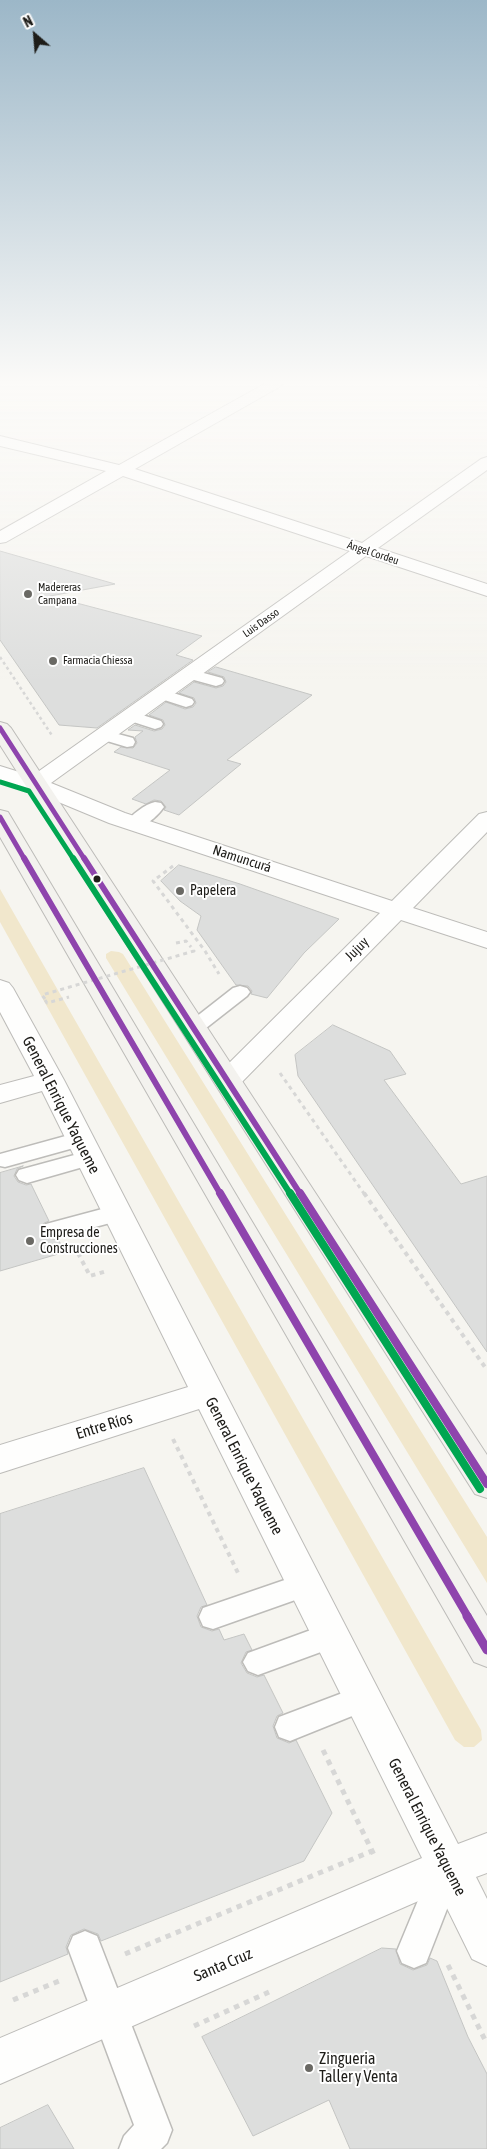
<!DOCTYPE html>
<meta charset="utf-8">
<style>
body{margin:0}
#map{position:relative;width:487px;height:2149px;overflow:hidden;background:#f6f5f0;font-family:"Asap Condensed",sans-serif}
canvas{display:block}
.north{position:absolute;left:10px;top:10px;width:50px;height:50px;-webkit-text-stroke:4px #fff;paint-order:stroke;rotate:333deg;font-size:14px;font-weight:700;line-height:20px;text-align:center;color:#1e1d19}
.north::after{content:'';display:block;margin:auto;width:18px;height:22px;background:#1e1d19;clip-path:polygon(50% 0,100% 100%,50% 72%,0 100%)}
</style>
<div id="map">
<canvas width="487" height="2149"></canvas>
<div class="north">N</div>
</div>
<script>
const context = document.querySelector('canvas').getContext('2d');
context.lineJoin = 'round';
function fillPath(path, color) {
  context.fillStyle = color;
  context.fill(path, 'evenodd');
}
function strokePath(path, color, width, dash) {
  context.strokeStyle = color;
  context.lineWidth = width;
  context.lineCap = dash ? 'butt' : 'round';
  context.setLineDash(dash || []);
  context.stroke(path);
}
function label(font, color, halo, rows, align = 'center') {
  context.font = font + ' "Asap Condensed",sans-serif';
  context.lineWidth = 4;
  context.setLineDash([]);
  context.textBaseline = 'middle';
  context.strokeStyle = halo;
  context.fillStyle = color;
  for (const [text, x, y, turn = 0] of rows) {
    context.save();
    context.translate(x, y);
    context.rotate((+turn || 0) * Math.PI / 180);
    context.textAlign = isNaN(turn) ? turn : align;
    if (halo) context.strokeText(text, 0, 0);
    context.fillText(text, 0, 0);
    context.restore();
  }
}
fillPath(new Path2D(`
 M0,889l481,841 1,10 -8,7h-10l-9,-7 -455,-818z
 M111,951l8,1 4,2 364,583v46l-381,-625v-4z`), '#f1e7cc');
const building = new Path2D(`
 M0,551l115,33 -65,12 152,40 -26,19 17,5 -96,68 -38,-3 -59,-85z
 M216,667l96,28 -85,65 14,4 -62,51 -15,-5 2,-3 -5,-6 -7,-1 -8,4 -14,-5 38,-29 -56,-18 7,-5 12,1 4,-5 -2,-6 8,-6 -15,-1 7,-5 19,6 8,-2 3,-4 -2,-5 -14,-5 17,-13 19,7 8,-2 3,-4 -2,-5 -15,-5 15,-11 22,6 7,-2 3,-4 -2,-5 -16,-5z
 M179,865l61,19 99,35 -35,34 -37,45 -16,-4 1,-3 -4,-5 -12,-1 -39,-55 4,-14 -21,-15 -19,-20z
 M333,1025l57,26 16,23 -22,6 77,104 26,-8v176l-189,-276 -3,-21z
 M23,1166l-6,3 -3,7 4,6 8,3 5,-1 18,37 -5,2 -4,8 6,7 12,1 7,13 -65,19v-98z
 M144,1468l63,137 -6,2 -4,9 4,11 11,4 7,-2 5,11 20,-6 8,16 -6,2 -5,11 6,10 10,4 7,-2 19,38 -6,3 -4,10 4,12 12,5 7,-3 36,73 -28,48 -203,80 -3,-7 -14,-5 -13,6 -5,12 2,7 -68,28v-468z
 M382,1948l14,1 4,15 13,6 14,-5 3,-7 7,3 31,76 19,37v75h-137l-21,-49 -76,36 -51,-99z
 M48,2105l26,44h-74v-21z`);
fillPath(building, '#dddedd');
strokePath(building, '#c4c5c3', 1);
const service = new Path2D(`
 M189,669l33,9 2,3 -2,3 -6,2 -33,-9 -2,-3 2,-3z
 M161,689l31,10 2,3 -2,3 -6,2 -31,-10 -2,-3 2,-3z
 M130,711l31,10 2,3 -2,3 -6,2 -31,-10 -2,-3 2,-3z
 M103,730l30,8 2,4 -2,4 -6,1 -30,-9 -2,-3 2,-3z
 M155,802l6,1 3,4c-8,11 -23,24 -36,21l-3,-4c6,-9 20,-20 30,-22z
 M240,986l7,2 3,4 -3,4 -46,36 -7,2 -7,-2 -3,-4 3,-4 46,-36z
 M80,1132l8,2 3,5 -3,5 -83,23 -5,-1v-12z
 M89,1151l8,2 3,5 -3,5 -70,20 -8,-3 -3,-5 3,-5z
 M117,1205l8,2 4,6 -4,6 -71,19 -8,-2 -4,-6 4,-6z
 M305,1573l10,4 4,8 -4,8 -102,36 -10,-3 -4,-9 4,-9z
 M330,1623l10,4 5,9 -5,9 -82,30 -10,-4 -5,-9 5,-9z
 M361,1686l11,4 4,9 -4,9 -82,33 -11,-4 -4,-10 4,-10z
 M447,1852l11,5 5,11 -37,95 -12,5 -12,-5 -5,-12 39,-94z
 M85,1931l12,5 75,194 -5,13 -6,6h-42l5,-13 10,-11 -66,-177 5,-12z`);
const minor = new Path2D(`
 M266,383h17l-2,3 -146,83 227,74 119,-84 6,-2v13l-109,78 109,36v12l-121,-40 -315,227 74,30 267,88 87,-87 8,-2v20l-74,76 74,24v16l-86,-28 -163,166 -10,3 -10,-3 -4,-6 4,-6 162,-161 -271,-90 -82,-34 -27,-9v-14l32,10 318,-225 -227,-75 -117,66 -6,1v-12l106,-60 -106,-25v-10l119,29z
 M479,383h8v4l-6,-1z
 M0,980l9,3 4,5 51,92 394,764 29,-11v40l-11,4 11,22v67l-15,-7 -33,-67 -439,192v-46l422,-180 -223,-449 -199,64v-28l188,-58 -146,-296 -42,12v-18l34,-9 -34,-64z`);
const secondary = new Path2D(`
 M0,722l7,2 4,4 476,727v43l-12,-4 -475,-749z
 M0,810l8,2 3,5 476,799v51l-13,-5 -474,-825z`);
strokePath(service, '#bdbcb9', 3);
strokePath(minor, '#bdbcb9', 2);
strokePath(secondary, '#bdbcb9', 2);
strokePath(new Path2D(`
 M0,657l53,80`), '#d7d7d6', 2.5, [3, 3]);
strokePath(new Path2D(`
 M173,866l-20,15 52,70 14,23
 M176,943l10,-2 5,6
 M45,1000l2,3 22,-6
 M280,1073l85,122`), '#d7d7d6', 3, [4, 4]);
strokePath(new Path2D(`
 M364,1193l123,177
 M78,1253l12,23 17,-5
 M173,1439l66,136`), '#d7d7d6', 4, [4.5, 4.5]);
strokePath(new Path2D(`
 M323,1750l52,107
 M125,1954l247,-103
 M448,1965l39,79
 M13,2000l46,-19
 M194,2026l75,-34`), '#d7d7d6', 5, [5.5, 5.5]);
fillPath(service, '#fefefd');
fillPath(minor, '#fefefd');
fillPath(secondary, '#f3f2ee');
strokePath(new Path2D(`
 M45,999l-3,-4 152,-44 -3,-4`), '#d7d7d6', 3, [4, 4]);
strokePath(new Path2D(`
 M0,728l85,132
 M0,817l25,43`), '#8e44ad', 5);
strokePath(new Path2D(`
 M24,858l197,337
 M84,858l217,337`), '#8e44ad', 6);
strokePath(new Path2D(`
 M220,1193l248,424
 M300,1193l187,291`), '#8e44ad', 8);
strokePath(new Path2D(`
 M467,1616l20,34`), '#8e44ad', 9);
strokePath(new Path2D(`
 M0,782l29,9 45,69`), '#00a651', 5);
strokePath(new Path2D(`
 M73,858l218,337`), '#00a651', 6);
strokePath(new Path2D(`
 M290,1193l190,296`), '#00a651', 8);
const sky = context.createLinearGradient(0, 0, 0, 683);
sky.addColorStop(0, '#9cb7c8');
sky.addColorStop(0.56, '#fbfaf8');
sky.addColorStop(1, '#fbfaf800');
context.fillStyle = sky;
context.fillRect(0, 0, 487, 683);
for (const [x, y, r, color] of [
 [28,594,5,"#6a6964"],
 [53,661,5,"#6a6964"],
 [97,879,4.5,"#1e1d19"],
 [180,891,5,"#6a6964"],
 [30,1241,5,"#6a6964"],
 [309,2068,5,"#6a6964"]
]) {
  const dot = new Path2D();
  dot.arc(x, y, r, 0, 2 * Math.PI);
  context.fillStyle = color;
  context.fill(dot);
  strokePath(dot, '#fff', 2);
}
label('11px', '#1e1d19', '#fff', [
 ["Ángel Cordeu",373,553,18],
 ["Luis Dasso",261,623,-35]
]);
label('11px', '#1e1d19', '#fff', [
 ["Madereras",38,588],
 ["Campana",38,601],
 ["Farmacia Chiessa",63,661]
], 'left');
label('14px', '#1e1d19', '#fff', [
 ["Namuncurá",242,859,18],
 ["Jujuy",357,949,-45]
]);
label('14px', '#1e1d19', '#fff', [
 ["Papelera",190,891],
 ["Empresa de",40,1233],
 ["Construcciones",40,1249]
], 'left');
label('16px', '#1e1d19', '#fff', [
 ["General Enrique Yaqueme",61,1105,63],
 ["Entre Ríos",104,1426,-17],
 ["General Enrique Yaqueme",244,1466,63],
 ["General Enrique Yaqueme",427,1827,63],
 ["Santa Cruz",223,1965,-23]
]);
label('16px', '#1e1d19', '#fff', [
 ["Zingueria",319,2059],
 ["Taller y Venta",319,2077]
], 'left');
</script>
